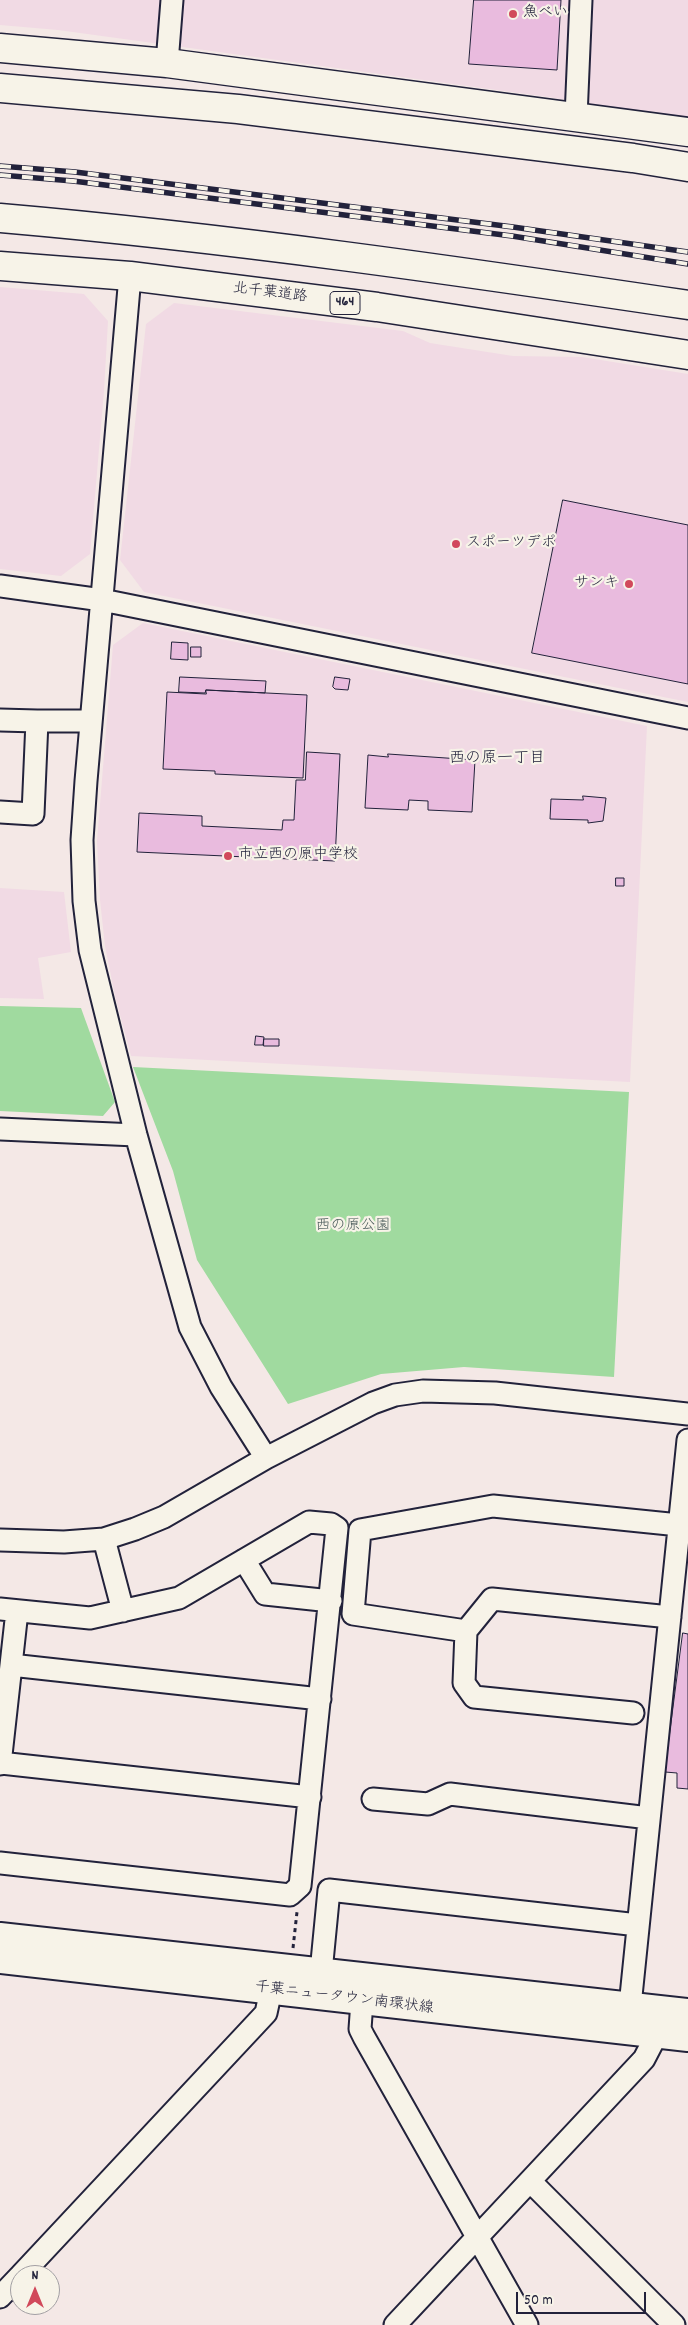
<!DOCTYPE html>
<meta charset="utf-8">
<style>
body{margin:0}
#map{position:relative;width:688px;height:2325px;overflow:hidden;background:#f4e8e6;font-family:Dekko,sans-serif}
canvas{display:block}
.north{position:absolute;left:10px;top:2265px;width:50px;height:50px;box-sizing:border-box;background:#f7f3e8;border:1px solid #a29fa3;border-radius:50%;rotate:0deg;font-size:14px;font-weight:700;line-height:20px;text-align:center;color:#22223b}
.north::after{content:'';display:block;margin:auto;width:18px;height:22px;background:#d1495b;clip-path:polygon(50% 0,100% 100%,50% 72%,0 100%)}
.scale{position:absolute;left:516px;top:2292px;width:130px;height:22px;box-sizing:border-box;border:2px solid #22223b;border-top:0;padding-left:6px;font-size:15px;line-height:18px;white-space:nowrap;color:#22223b;-webkit-text-stroke:4px #f7f3e8;paint-order:stroke}
</style>
<div id="map">
<canvas width="688" height="2325"></canvas>
<div class="north">N</div>
<div class="scale">50 m</div>
</div>
<script>
const context = document.querySelector('canvas').getContext('2d');
context.lineJoin = 'round';
function fillPath(path, color) {
  context.fillStyle = color;
  context.fill(path, 'evenodd');
}
function strokePath(path, color, width, dash) {
  context.strokeStyle = color;
  context.lineWidth = width;
  context.lineCap = dash ? 'butt' : 'round';
  context.setLineDash(dash || []);
  context.stroke(path);
}
function label(font, color, halo, rows, align = 'center') {
  context.font = font + ' Dekko,"Klee One",sans-serif';
  context.lineWidth = 4.5;
  context.setLineDash([]);
  context.textBaseline = 'middle';
  context.strokeStyle = halo;
  context.fillStyle = color;
  for (const [text, x, y, turn = 0] of rows) {
    context.save();
    context.translate(x, y);
    context.rotate((+turn || 0) * Math.PI / 180);
    context.textAlign = isNaN(turn) ? turn : align;
    if (halo) context.strokeText(text, 0, 0);
    context.fillText(text, 0, 0);
    context.restore();
  }
}
fillPath(new Path2D(`
 M0,0h688v120l-140,-23 -490,-67 -58,-5z
 M0,287l84,7 24,27 -4,70 -14,163 -29,22 -61,-7z
 M174,303l229,28 27,12 83,13 69,1 106,17v328l-544,-110 -24,-32 26,-236z
 M143,623l504,103 -17,356 -499,-26 -16,-60 -10,-50 -5,-46 -3,-59 16,-196z
 M0,888l64,4 7,60 -33,6 6,41 -44,-1z`), '#f1dae4');
fillPath(new Path2D(`
 M0,1006l81,2 34,94 -12,14 -103,-5z
 M133,1067l496,25 -15,285 -150,-10 -83,7 -93,30 -91,-144 -24,-89z`), '#a0da9f');
const building = new Path2D(`
 M474,0h87l-4,70 -88,-6z
 M563,500l125,25v159l-156,-31z
 M172,642l16,1v17l-17,-1z
 M191,647h10v10h-10z
 M180,677l86,4 -1,12 -59,-3 -1,3 -26,-1z
 M335,677l15,2 -2,11 -13,-1 -2,-2z
 M206,690l101,5 -4,83 -88,-4v-3l-52,-2 4,-77 39,2z
 M307,752l33,2 -5,107 -198,-9 2,-39 63,3v10l80,4 1,-10h11l2,-40h9z
 M388,754l87,6 -3,52 -44,-2v-9l-19,-1 -1,10 -43,-2 3,-53 20,2z
 M583,796l23,2 -3,23 -15,2v-3l-38,-1 1,-20 32,1z
 M616,878h8v8h-8z
 M256,1036l8,1 -1,8h-8z
 M264,1039h15v7h-15z
 M683,1633l5,1v155l-11,-1v-15l-12,-1z`);
fillPath(building, '#e9bbde');
strokePath(building, '#22223b', 1);
const minor = new Path2D(`
 M167,63l5,-63
 M576,117l5,-117
 M130,276l-44,505 -4,59 2,61 6,49 46,185 54,192 31,60 45,71
 M0,586l102,14 586,118
 M0,720l37,1
 M0,812l33,2 4,-93h54
 M0,1129l136,6
 M104,1539l19,72
 M0,1540l64,2 40,-3 31,-10 29,-12 102,-59 107,-55 22,-8 28,-4 72,2 193,21
 M244,1560l21,34 66,7
 M0,1609l90,9 89,-20 130,-76 22,2 6,4 -37,358 -10,9 -290,-32
 M466,1631l26,-32 178,18
 M11,1665l309,34
 M633,1713l-159,-16 -10,-14 2,-52 -113,-17 7,-84 133,-24 186,19
 M0,1763l310,34
 M0,1764l17,-153
 M373,1799l55,5 22,-10 199,24
 M321,1972l8,-82 309,35
 M362,2001l-2,28 4,8 163,288
 M630,2006l58,-566
 M531,2182l143,143
 M21,2275l245,-262 5,-23
 M0,2297l20,-21
 M395,2325l249,-266 13,-25`);
const major = new Path2D(`
 M0,1936l688,76
 M0,1960l688,78`);
const highway = new Path2D(`
 M0,48l167,15 521,69
 M0,88l238,21 395,49 55,9
 M0,218c231,20 459,53 688,87
 M0,266l130,10 247,31 311,48`);
strokePath(minor, '#22223b', 25);
strokePath(major, '#22223b', 30);
strokePath(highway, '#22223b', 31);
strokePath(new Path2D(`
 M293,1948l4,-36`), '#22223b', 3, [4, 4]);
strokePath(minor, '#f7f3e8', 21);
strokePath(major, '#f7f3e8', 26);
strokePath(highway, '#f7f3e8', 28);
const rail = new Path2D(`
 M0,166l75,6 438,55 175,25
 M0,175l73,6 439,55 176,28`);
strokePath(rail, '#22223b', 5.5);
strokePath(rail, '#f7f3e8', 4, [11]);
for (const [x, y, r, color] of [
 [513,14,5,"#d1495b"],
 [456,544,5,"#d1495b"],
 [629,584,5,"#d1495b"],
 [228,856,5,"#d1495b"]
]) {
  const dot = new Path2D();
  dot.arc(x, y, r, 0, 2 * Math.PI);
  context.fillStyle = color;
  context.fill(dot);
  strokePath(dot, '#f7f3e8', 2);
}
for (const [x, y, w] of [
 [345,303,30]
]) {
  const box = new Path2D();
  box.roundRect(x - w / 2, y - 11.5, w, 23, 4);
  context.fillStyle = '#f7f3e8';
  context.fill(box);
  strokePath(box, '#22223b', 1);
}
label('bold 14px', '#22223b', null, [
 ["464",345,303]
]);
label('15px', '#22223b', '#f7f3e8', [
 ["魚べい",523,14],
 ["スポーツデポ",466,544],
 ["サンキ",619,584,"right"],
 ["市立西の原中学校",238,856]
], 'left');
label('15px', '#22223b', '#f7f3e8', [
 ["北千葉道路",270,294,7],
 ["千葉ニュータウン南環状線",344,1999,7]
]);
label('15px', '#485959', '#f7f3e8', [
 ["西の原公園",353,1227]
]);
label('16px', '#22223b', '#f7f3e8', [
 ["西の原一丁目",497,760]
]);
</script>
